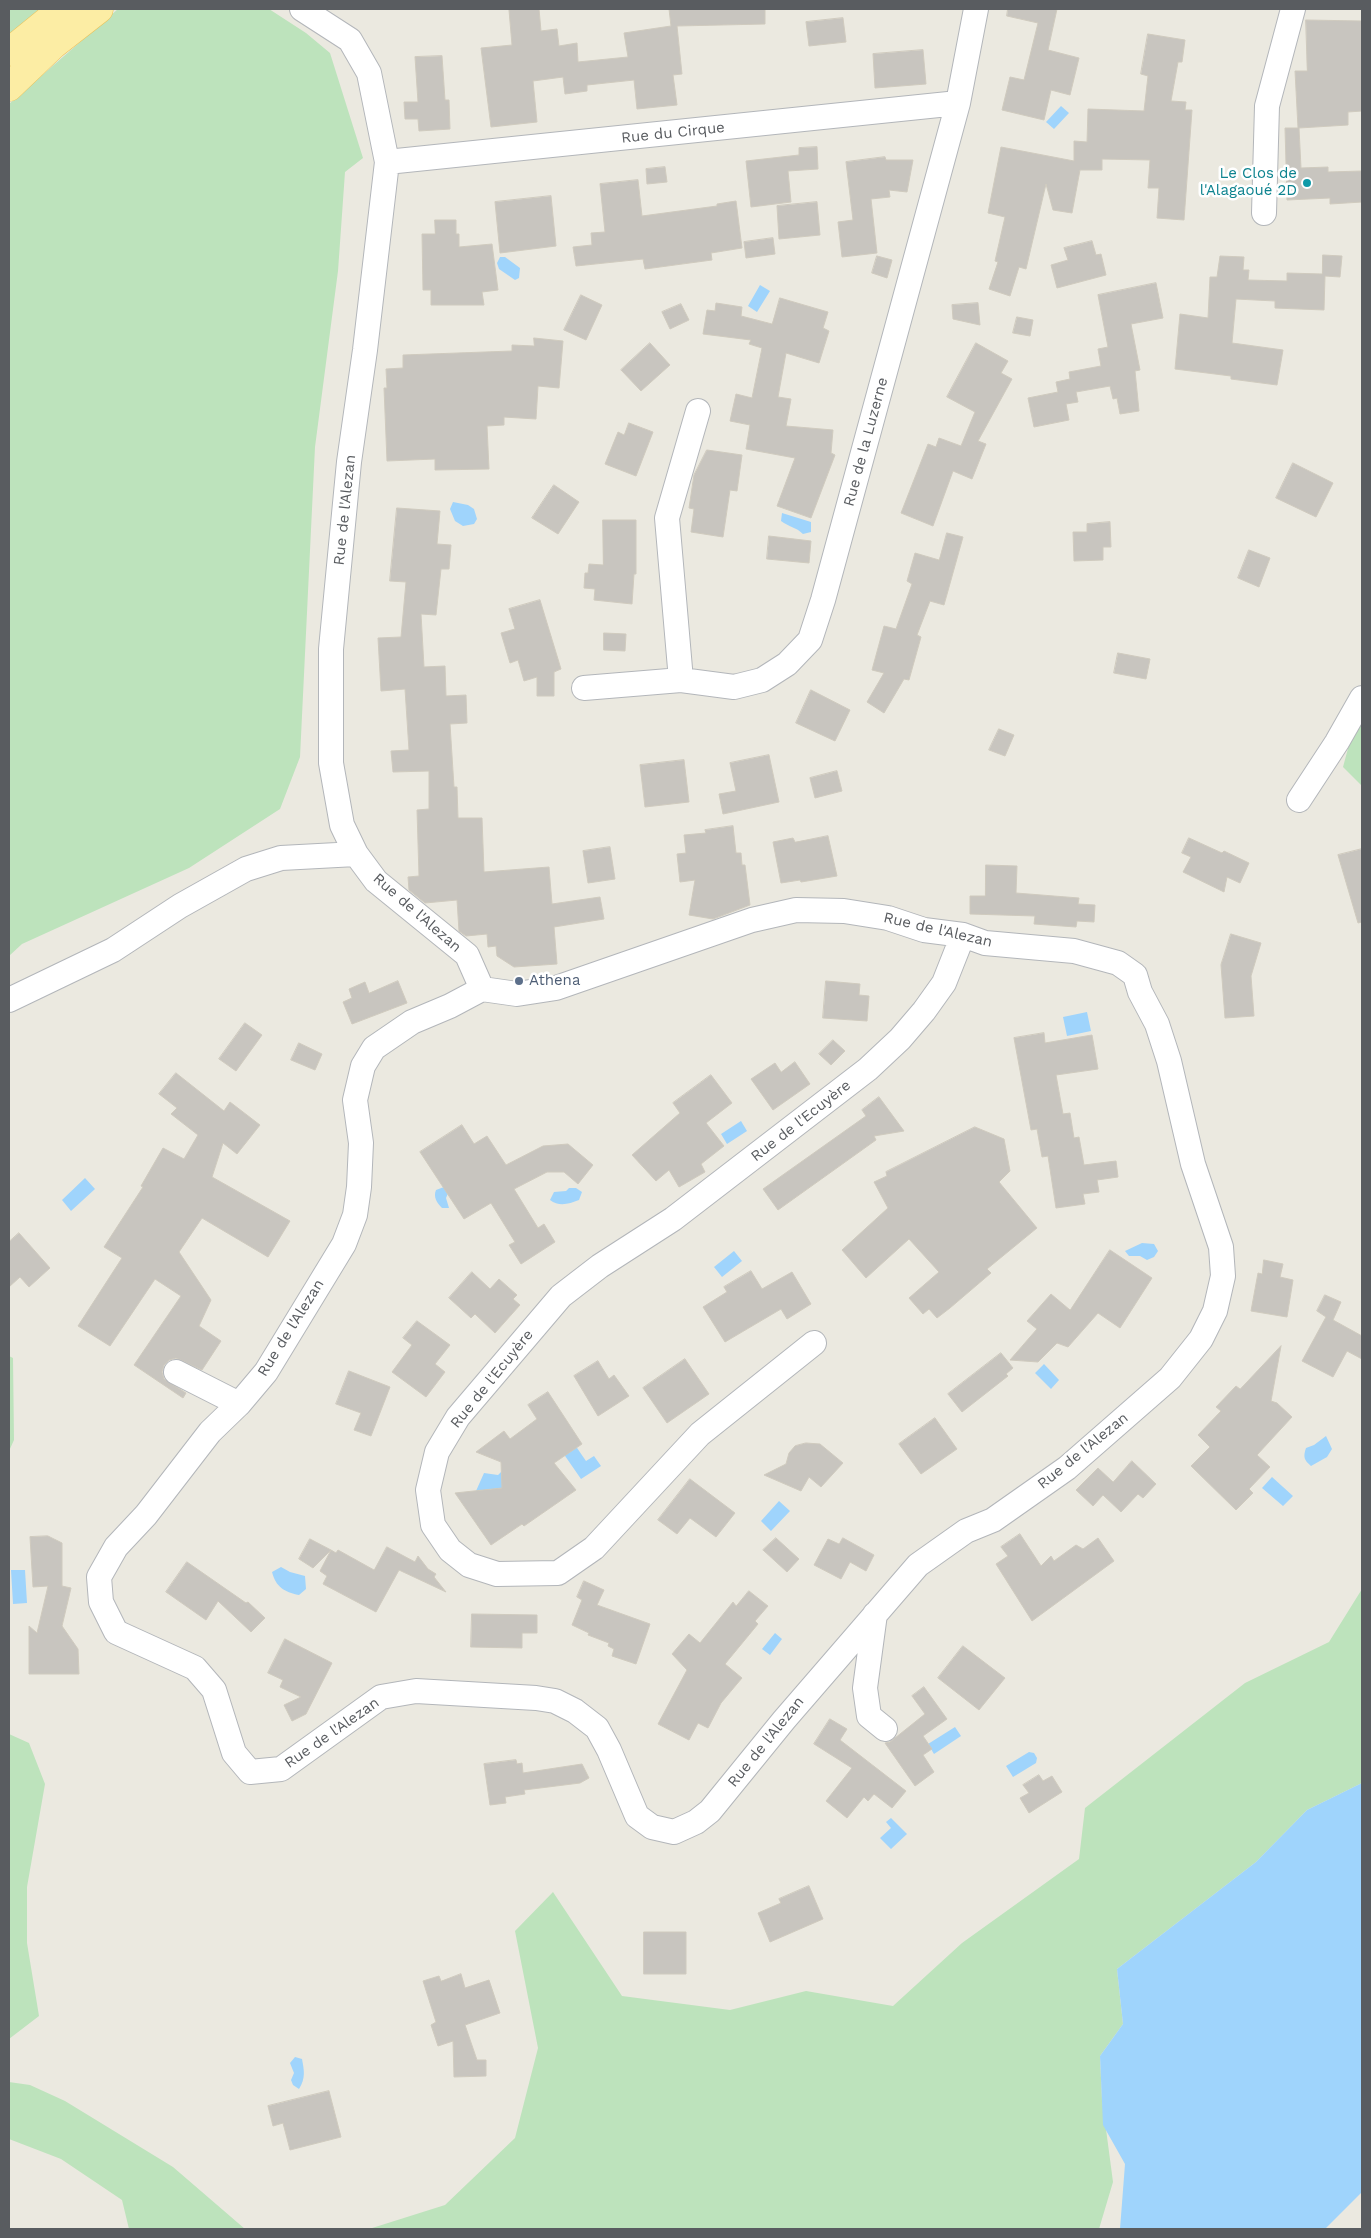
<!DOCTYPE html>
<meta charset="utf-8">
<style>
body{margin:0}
#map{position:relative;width:1371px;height:2238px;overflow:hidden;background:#ebe9e0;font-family:"Work Sans",sans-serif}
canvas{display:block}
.frame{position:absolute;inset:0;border:10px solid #595c60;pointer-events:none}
</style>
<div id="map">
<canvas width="1371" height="2238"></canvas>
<div class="frame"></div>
</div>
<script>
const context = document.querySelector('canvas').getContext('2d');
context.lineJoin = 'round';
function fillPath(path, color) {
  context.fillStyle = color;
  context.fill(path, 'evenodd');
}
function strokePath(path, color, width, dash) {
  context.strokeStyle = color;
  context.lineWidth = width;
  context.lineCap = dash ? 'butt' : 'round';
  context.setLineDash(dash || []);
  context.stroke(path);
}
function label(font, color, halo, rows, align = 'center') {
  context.font = font + ' "Work Sans",sans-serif';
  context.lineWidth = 5;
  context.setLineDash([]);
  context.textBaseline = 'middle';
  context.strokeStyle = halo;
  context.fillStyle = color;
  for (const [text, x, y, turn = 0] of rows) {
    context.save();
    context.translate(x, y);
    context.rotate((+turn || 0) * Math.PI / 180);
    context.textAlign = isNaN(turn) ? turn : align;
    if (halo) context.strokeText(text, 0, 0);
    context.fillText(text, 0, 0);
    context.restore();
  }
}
fillPath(new Path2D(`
 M9,9h39l-39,30z
 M118,9h151l37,24 24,20 33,105 -18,14 -7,99 -23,176 -15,310 -20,52 -91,59 -167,76 -13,12v-852z
 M1362,716v70l-19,-19 10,-37z
 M9,1356l4,2 1,82 -5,11z
 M1362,1589v194l-55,27 -51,52 -139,107 6,55 -23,32 2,43 11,83 -14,47h-730l76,-24 70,-67 23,-90 -23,-117 38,-39 69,104 108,14 76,-19 87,15 69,-63 117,-84 6,-51 160,-125 84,-41z
 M9,1734l20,9 16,41 -18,103v56l12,73 -30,23z
 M9,2082l21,3 35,16 108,66 72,62h-116l-7,-29 -61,-41 -52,-20z`), '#bde3bc');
fillPath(new Path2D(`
 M1061,106l8,7 -15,16 -8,-7z
 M500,257h5l15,11 -1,10 -4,2 -16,-11 -2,-6z
 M760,285l10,6 -13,21 -9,-6z
 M453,502l15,3 6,4 3,10 -3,5 -11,2 -8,-5 -5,-12z
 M782,513l29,9v10l-8,2c-7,-7 -14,-7 -22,-13z
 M1087,1012l4,19 -24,5 -4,-19z
 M741,1121l6,10 -20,13 -6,-10z
 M85,1178l10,11 -24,22 -9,-11z
 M452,1184l-6,14 3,10h-7c-5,-5 -9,-11 -6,-18z
 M569,1188h7l6,4 -3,8c-10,4 -20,7 -29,0l4,-8 12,-1z
 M1142,1243l12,1 4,7 -4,6 -7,3 -7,-4h-11l-4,-5z
 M734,1251l8,10 -20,16 -8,-10z
 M1044,1364l15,16 -8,9 -16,-16z
 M1326,1436l6,13 -5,8 -16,9c-7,-6 -8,-9 -5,-18l8,-3z
 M575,1445l11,16 8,-5 7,10 -20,13 -18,-26z
 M508,1465l14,21 -46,5 8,-18 14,2z
 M1272,1477l21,19 -10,10 -21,-18z
 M779,1501l11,10 -19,20 -10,-10z
 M281,1567l9,5 15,4 1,13 -7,6c-15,-3 -23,-8 -27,-23z
 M25,1570l2,33 -14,1 -2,-34z
 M775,1633l7,6 -12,16 -8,-6z
 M955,1727l6,9 -27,18 -6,-10z
 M1029,1752l5,1 3,5 -1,5 -23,14 -7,-11z
 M1362,1783v409l-37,37h-205l5,-65 -22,-39 -3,-69 23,-32 -6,-55 139,-107 51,-52z
 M891,1818l16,16 -16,15 -11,-11 11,-10 -5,-6z
 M295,2057l7,2c2,11 4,19 -3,30l-6,-4 -2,-5 3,-7 -4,-10z`), '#9fd4fc');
const building = new Path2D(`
 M539,9l2,22 16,-2 2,17 18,-3 1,19 50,-5 -4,-24 47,-7 -2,-17h96v15l-88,2 5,48 -9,1 4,30 -40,4 -3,-29 -47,5v6l-22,3 -2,-17 -30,4 4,41 -46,5 -10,-79 31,-3 -3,-35z
 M1008,9h49l-9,41 31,8 -9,37 -19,-5 -7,30 -42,-10 8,-33 14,3 14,-57 -31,-7z
 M843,18l3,24 -37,4 -3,-24z
 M1306,20l56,1v90l-14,1v13l-49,3 2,40 27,-1v5l34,-1v31l-32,2v-6l-43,2 -2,-72h13l-3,-57h12z
 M1148,34l37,6 -3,22h-4l-7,39 15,1 -1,8h7l-8,110 -27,-2 2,-30h-11l2,-28 -48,-1v11h-22l-8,43 -19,-3 -7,-26 -20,85 -7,-2 -9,29 -21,-7 9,-27 -3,-1 10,-44 -17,-4 13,-66 73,14v-20l13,1 1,-33 56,2 4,-35 -7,-2z
 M923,50l3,34 -51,4 -2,-34z
 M442,56l3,44h4l1,29 -31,2 -1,-12h-13l-1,-17h14l-3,-45z
 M817,147l1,22 -30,2 3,31 -40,5 -5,-46 53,-6v-7z
 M885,157l1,3h27l-6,32 -18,-2 1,7 -19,2 6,54 -35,4 -4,-35 15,-2 -7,-58z
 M665,167l2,15 -20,2 -1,-15z
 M638,180l4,36 75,-10v-2l19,-3 6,47 -31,5 1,7 -67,9 -2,-10 -67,7 -3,-19 19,-2 -1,-12 14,-1 -5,-48z
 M551,196l5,50 -56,7 -5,-51z
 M817,202l3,33 -41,4 -2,-33z
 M435,220h21v14h3v13l33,-3 6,46 -16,2 2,13h-53v-15h-8l-1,-56h13z
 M773,238l2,16 -29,4 -2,-16z
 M1092,241l4,14 5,-1 5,21 -49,13 -6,-23 17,-5 -4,-12z
 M1323,255l19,1 -2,21 -15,-1 -1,34 -49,-2v-7l-39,-2 -4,44 51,7 -6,35 -46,-6v-3l-56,-7 5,-55 28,4 2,-41h7l3,-21 24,1 -1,13h6l-1,10 39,1v-8l35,1z
 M877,256l15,4 -5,18 -15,-5z
 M1156,283l7,35 -32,6 9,46 -5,1 4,40 -19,3 -3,-16 -4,1 -3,-13 -34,6 2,10 -12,2 3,16 -35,7 -6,-29 30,-6 -2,-10 14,-3 -1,-7 32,-6 -3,-17 10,-2 -10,-52z
 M581,295l21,10 -16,35 -22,-10z
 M780,298l48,14 -5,16 6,3 -10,32 -33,-10 -8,44 13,2 -5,27 47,4 -2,23 4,2 -24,63 -34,-12 18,-48 -49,-9 4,-24 -20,-4 6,-27 16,4 10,-50 -13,-4 2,-4 -48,-6 4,-24 8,1 1,-8 26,4 -1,9 31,8z
 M978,303l2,22 -27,-6 -1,-14z
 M681,304l8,16 -19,9 -8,-17z
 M1017,317l16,3 -3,16 -17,-3z
 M534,338l29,3 -4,47 -21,-2 -2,33 -32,-2v8l-17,1 2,43 -54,1v-11l-48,2 -3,-73h3l-1,-19 17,-1v-13l109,-4v-6l22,1z
 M650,343l20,22 -29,26 -20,-21z
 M976,343l32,18 -7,12 11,6 -34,62 8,3 -14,35 -19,-8 -20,55 -32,-13 27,-69 8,3 3,-9 22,8 14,-34 -28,-15z
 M629,423l24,9 -17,44 -31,-12 13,-32 6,3z
 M707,450l35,5 -5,36 -7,-1 -7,47 -32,-5 3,-23 -5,-1 5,-33z
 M1293,463l40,20 -17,34 -40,-19z
 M554,485l25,17 -21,32 -26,-16z
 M397,508l43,3 -3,33 14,1 -2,24h-8l-5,46 -15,-1 3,53 21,-1 1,30 20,-1 1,28 -17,1 4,63h3l1,31h24l2,54 65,-5 3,37 48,-7 4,22 -50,8 3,37 -43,3 -17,-11 -1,-10 -8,1 -1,-13 -21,2 -7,-5 -2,-31 -32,3 -16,-13 -1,-13 11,-1 -2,-66 12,-1v-38l-36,1 -2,-21 18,-1 -4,-61 -24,2 -3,-53 23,-1 5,-55 -16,-1z
 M603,520h33v54h-2l-2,30 -38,-4 1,-11 -11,-1 1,-15h3l1,-9 14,1z
 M1110,522l1,25h-8v13l-29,1 -1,-29h14v-8z
 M947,533l16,4 -19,68 -14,-4 -13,34 4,2 -12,43 -5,-1 -20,34 -17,-11 17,-29 -12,-3 12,-44 12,3 16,-45 -5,-3 8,-28 24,7z
 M769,536l42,5 -2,22 -42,-4z
 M1249,550l21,8 -11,29 -21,-9z
 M540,600l21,69 -7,3v24h-17v-19l-13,4 -6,-21 -8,3 -9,-30 14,-4 -6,-20z
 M604,633l22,1 -1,17 -21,-1z
 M1118,653l32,6 -4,20 -32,-6z
 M811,690l39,20 -15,31 -39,-18z
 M999,729l15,6 -9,21 -16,-6z
 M769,755l10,47 -56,12 -4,-20 17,-3 -6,-28z
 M684,760l5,42 -44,5 -5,-42z
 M837,771l5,20 -27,7 -5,-20z
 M733,826l3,27h5l1,12h3l5,40 -37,14 -24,-4 6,-35 -15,2 -3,-28 9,-1 -2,-18 22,-2 -1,-3z
 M828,836l9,40 -36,6 -1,-2 -19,3 -8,-41 20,-4 2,4z
 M1189,838l33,15 2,-2 25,12 -9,20 -13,-6 -3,15 -41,-20 8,-15 -9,-4z
 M610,847l5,32 -27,4 -5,-32z
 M1362,849v73l-4,1 -20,-68z
 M986,865l31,1 -1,27 63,5 -1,6 17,1 -1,17 -17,-1 -1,6 -42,-3 1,-8 -65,-2v-18h15z
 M1231,934l30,9 -10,33 3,40 -29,2 -4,-53z
 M398,981l9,22 -55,21 -9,-22 9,-4 -3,-9 16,-7 4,11z
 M826,981l34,3 -1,11 10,1 -2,25 -44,-3z
 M245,1023l17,12 -26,36 -17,-12z
 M1044,1033l1,10 47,-8 6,34 -42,6 7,39 7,-1 4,25 5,-1 5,28 32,-4 2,16 -21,3 2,12 -16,2 2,10 -29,4 -8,-52 -6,1 -5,-28 -6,1 -17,-92z
 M833,1040l12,11 -14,14 -12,-11z
 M299,1043l23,11 -7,16 -24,-10z
 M795,1062l15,22 -37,26 -22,-31 24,-16 6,9z
 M176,1073l48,38 6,-9 30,23 -23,29 -14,-11 -11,34 78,44 -22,36 -66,-39 -23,34 32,48 -12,26 22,15 -19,29 -26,-12 -7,2 -5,5 -2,7 2,7 22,14 -3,5 -49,-33 47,-69 -26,-17 -45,67 -32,-20 44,-68 -18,-11 39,-60 -2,-1 22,-38 21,11 14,-24 -27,-21 6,-6 -18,-14z
 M711,1075l21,28 -26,20 18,23 -23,18 4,8 -26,15 -10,-17 -13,11 -24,-26 48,-42 -7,-10z
 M879,1097l25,34 -30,5 2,4 -98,70 -15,-21 103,-73 -4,-6z
 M462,1125l12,19 13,-8 19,29 37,-19 25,-2 25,21 -15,19 -14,-12h-17l-33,17 24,39 6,-4 11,18 -34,22 -12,-19 6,-3 -24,-39 -27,16 -44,-67z
 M975,1127l29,12 6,32 -11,11 38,46 -50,41 4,4 -41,35 -13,10 -8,-9 -6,5 -14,-16 30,-26 -30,-33 -43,39 -24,-28 46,-42 -14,-26 13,-6 -1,-4z
 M19,1233l31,35 -21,19 -9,-10 -11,10v-45z
 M1110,1250l42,28 -32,50 -22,-15 -30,34 -11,-4 -19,19 -28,-2 27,-31 -10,-8 24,-27 19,16z
 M1264,1260l19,4 -3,13 13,3 -6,37 -36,-6 7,-38 4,1z
 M751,1271l11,18 30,-17 19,32 -24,15 -6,-10 -56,33 -22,-35 24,-15 -3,-5z
 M472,1272l18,17 9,-10 18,16 -4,4 7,6 -25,28 -20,-19 -4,4 -22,-20z
 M1325,1295l16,7 -8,18 29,16v23l-15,-8 -14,26 -31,-16 24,-44 -9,-6z
 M417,1321l33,24 -15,19 10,8 -19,25 -34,-25 20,-27 -9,-7z
 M1281,1346l-10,55 6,2 15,14 -35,38 13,12 -21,22 4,4 -17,17 -45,-44 19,-19 -12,-12 23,-24 -5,-4 20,-21 4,3z
 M1001,1353l12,15 -7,6 2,2 -46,36 -14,-18z
 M685,1359l24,35 -42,29 -24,-35z
 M598,1361l11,18 5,-4 15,21 -31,20 -24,-40z
 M349,1371l41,16 -19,49 -17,-6 7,-17 -25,-9z
 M548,1392l34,52 -28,19 22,27 -52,36 -2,-2 -31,21 -36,-52 47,-5 -1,-26 -25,-10 28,-21 6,8 27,-20 -9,-14z
 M935,1418l22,31 -36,25 -22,-30z
 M806,1443l14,1 23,19 -22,24 -12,-10 -8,14 -37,-16 22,-11 3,-11 6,-7z
 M1132,1461l24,23 -13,14 -5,-4 -17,18 -18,-17 -10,11 -17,-16 22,-22 15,14z
 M690,1479l45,34 -19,24 -26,-19 -13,16 -19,-14z
 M1020,1534l21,32 10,-10 3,5 22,-16 7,4 15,-11 16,23 -82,60 -36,-57 12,-8 -7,-9z
 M48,1536l14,7v43l9,2 -9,38 16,23 1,25h-50v-48l8,7 11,-47 -15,1 -3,-50z
 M776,1538l23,21 -12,13 -24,-22z
 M843,1538l31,17 -8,16 -16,-9 -9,17 -27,-14 14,-26 11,5z
 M310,1539l21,11 -18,18 -14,-9z
 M387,1547l28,15 3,-6 10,13 8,5 -2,3 12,15 -47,-22 -23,42 -53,-28 4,-8 -7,-5 11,-21 5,3 2,-3 36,20z
 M187,1562l59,41 2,-1 17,16 -14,14 -33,-31 -12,19 -40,-28z
 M584,1581l20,9 -7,15 53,19 -14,40 -24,-8 2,-7 -6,-3 1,-3 -21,-8 1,-2 -17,-8 10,-25 -5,-3z
 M749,1591l19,15 -13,15 3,3 -33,40 17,14 -21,25 -13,25 -10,-5 -9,17 -31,-16 29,-54 -15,-16 17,-20 11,9 33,-41 3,4z
 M472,1614l65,1v18h-15v15l-51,-1z
 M285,1639l47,24 -26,51 -14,7 -8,-16 17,-8 -21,-10 3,-7 -15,-7z
 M963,1646l42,32 -26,32 -41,-32z
 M924,1687l23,32 -24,17 9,13 -9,6 11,17 -19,14 -30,-43 5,-1 35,-28 -13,-18z
 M830,1719l17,10 -7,11 66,51 -14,17 -18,-14 -6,7 -4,-4 -17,21 -21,-17 26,-33 -38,-24z
 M516,1760l1,4 5,-1 1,10 59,-9 7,14 -9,5 -56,7 1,4 -20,3 1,6 -16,2 -6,-41z
 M1039,1775l4,6 9,-5 10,16 -33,21 -9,-15 9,-5 -6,-8z
 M809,1886l14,33 -53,23 -12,-29 23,-10 -2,-4z
 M644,1932h42v42h-42z
 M461,1974l4,14 24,-8 11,33 -35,12 12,35h9v16l-32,1 -1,-36 -15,5 -7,-21 5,-3 -13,-41 16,-5 2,5z
 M329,2091l12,46 -51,13 -7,-27 -10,3 -5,-20z`);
fillPath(building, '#c8c5bf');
strokePath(building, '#cfcabe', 1);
const minor = new Path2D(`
 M302,9l48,31 19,33 18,89 -22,188 -16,112 -18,187v114l11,62 14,29 20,27 91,74 15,34
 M387,162l571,-59
 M1264,213l3,-107 26,-97
 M681,680l-14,-162 31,-107
 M584,688l97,-8 53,7 28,-7 25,-16 23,-24 13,-40 135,-497 18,-94
 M1299,800l38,-58 25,-44
 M796,910l48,1 44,7 36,12 39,5 22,8 89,8 44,12 17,12 5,17 17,32 12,37 24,103 28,83 2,29 -8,35 -14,28 -31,39 -103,90 -74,52 -27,11 -48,34 -134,155 -74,91 -14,11 -22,10 -22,-5 -15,-11 -28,-66 -12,-22 -22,-17 -20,-10 -19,-3 -120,-7 -35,6 -100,72 -31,3 -16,-19 -20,-63 -19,-22 -79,-36 -15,-30 -2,-25 17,-30 30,-32 64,-83 29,-28 27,-32 78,-128 11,-29 4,-28 2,-44 -6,-43 8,-34 11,-18 38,-26 38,-16 32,-17 35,5 39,-6 196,-68z
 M9,1000l104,-50 67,-44 66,-37 35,-11 75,-4
 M814,1343l-114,91 -106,114 -36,25 -61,1 -28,-9 -19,-15 -17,-25 -5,-35 9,-38 21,-35 103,-121 39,-30 73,-47 195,-150 32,-30 24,-28 20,-28 19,-48
 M176,1372l63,32
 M875,1614l-10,74 4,28 16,13`);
const primary = new Path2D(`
 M9,52l53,-43
 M9,87l44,-42 46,-36`);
strokePath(minor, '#b3b6ba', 26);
strokePath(primary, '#ebc158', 29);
strokePath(minor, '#fff', 24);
strokePath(primary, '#fceda4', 28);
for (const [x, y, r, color] of [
 [1307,183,5,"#0f9aa8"],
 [519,981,5,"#5c6f8a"]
]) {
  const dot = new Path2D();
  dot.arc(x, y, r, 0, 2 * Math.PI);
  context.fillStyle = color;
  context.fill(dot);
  strokePath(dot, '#fff', 2);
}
label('15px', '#595c60', '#fff', [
 ["Rue du Cirque",673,133,-6],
 ["Rue de la Luzerne",866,442,-75],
 ["Rue de l'Alezan",345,510,-84],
 ["Rue de l'Alezan",417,913,41],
 ["Rue de l'Alezan",938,930,13],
 ["Rue de l'Ecuyère",801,1121,-38],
 ["Rue de l'Alezan",291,1328,-58],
 ["Rue de l'Ecuyère",492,1379,-51],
 ["Rue de l'Alezan",1083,1451,-39],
 ["Rue de l'Alezan",332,1733,-35],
 ["Rue de l'Alezan",766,1742,-51]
]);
label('15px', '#0d838f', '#fff', [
 ["Le Clos de",1297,174],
 ["l'Alagaoué 2D",1297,191]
], 'right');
label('15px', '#4e5e75', '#fff', [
 ["Athena",529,981]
], 'left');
</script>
